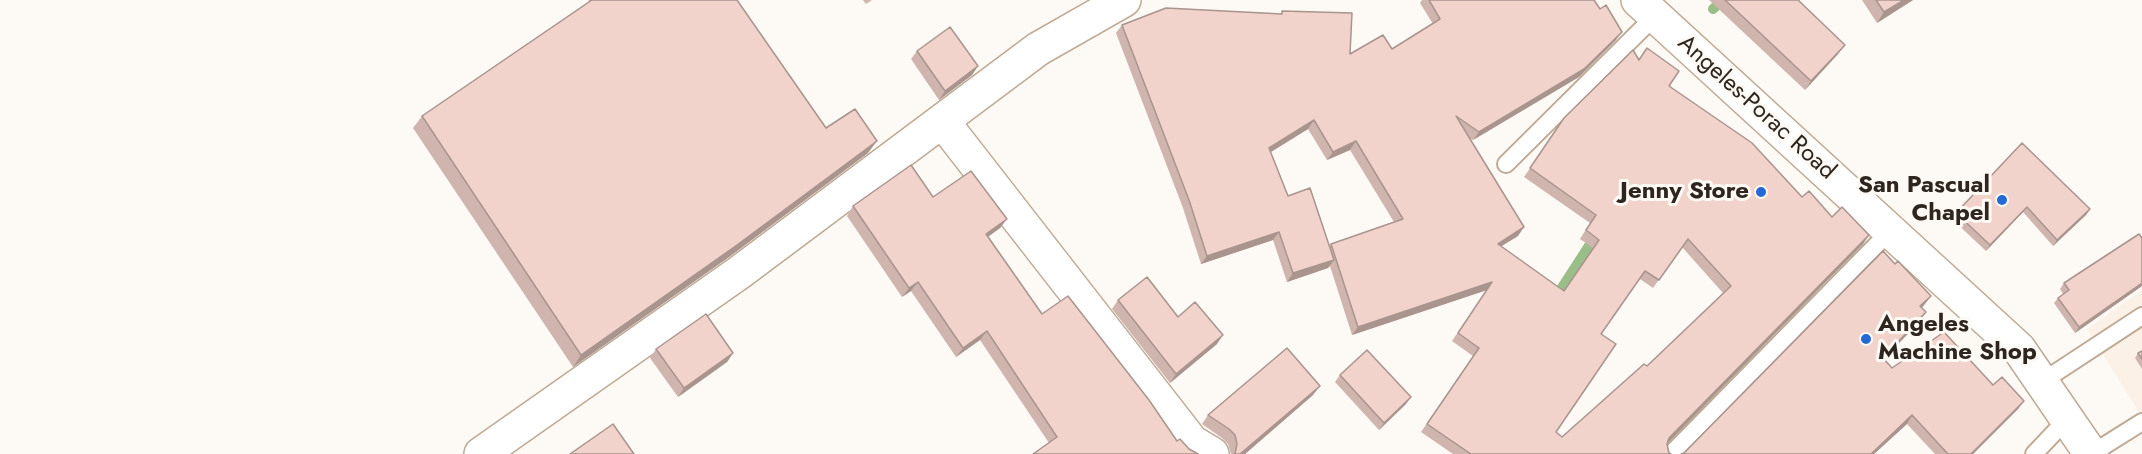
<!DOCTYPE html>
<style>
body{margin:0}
canvas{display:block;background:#fdf9f5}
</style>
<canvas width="2142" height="454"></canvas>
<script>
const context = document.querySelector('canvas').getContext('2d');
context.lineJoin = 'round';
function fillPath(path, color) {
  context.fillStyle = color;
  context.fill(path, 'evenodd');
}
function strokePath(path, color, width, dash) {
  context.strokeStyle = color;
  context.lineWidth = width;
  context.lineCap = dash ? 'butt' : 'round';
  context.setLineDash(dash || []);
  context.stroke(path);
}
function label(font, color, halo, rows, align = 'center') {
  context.font = font + ' Jost,sans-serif';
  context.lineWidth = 6;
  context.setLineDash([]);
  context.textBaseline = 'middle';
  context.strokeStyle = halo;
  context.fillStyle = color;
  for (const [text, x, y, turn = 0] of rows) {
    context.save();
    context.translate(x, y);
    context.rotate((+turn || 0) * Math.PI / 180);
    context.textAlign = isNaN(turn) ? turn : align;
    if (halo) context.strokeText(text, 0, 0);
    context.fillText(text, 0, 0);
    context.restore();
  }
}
fillPath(new Path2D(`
 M2142,290v127l-55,-88z`), '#fcf1e6');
strokePath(new Path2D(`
 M1713,9l10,-9
 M1554,300l42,-65`), '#99be88', 10);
const service = new Path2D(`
 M1506,164l149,-148
 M2043,381l99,-65
 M1671,454l220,-224
 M2034,454l34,-36
 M2091,454l51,-32`);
const minor = new Path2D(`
 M943,122l249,320 20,12
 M481,454l259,-182 298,-223 86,-49`);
const primary = new Path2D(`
 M1638,0l381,349 72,105`);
strokePath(service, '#beaa95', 20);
strokePath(minor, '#beaa95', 36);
strokePath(primary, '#beaa95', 36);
strokePath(service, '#fff', 16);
strokePath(minor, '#fff', 33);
strokePath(primary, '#fff', 33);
fillPath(new Path2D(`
 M588,0h149l89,128 42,25 -139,104 -156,110 -160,-239 9,-12 168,-114z
 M863,0h9l-6,4z
 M1422,0h172l22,40 -37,37 -106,63 -4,-2 49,98 -17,10 63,45 29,-43 -13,-9 10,-16 -66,-46 40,-59 75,-58 163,137 30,20 37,18 -6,9 -196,199 2,10 2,1h-218l-32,-22 52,-76 -21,-15 35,-51 -135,45 -22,-69 -2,2 -41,14 -14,-42 -72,24 -18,-56 -67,-175 6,-8 159,-11 1,-3 68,43 42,-5 41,-25 -13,-21zM1308,129l19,31 23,-10 44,72 -63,22 -2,2 -41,-50 -18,-44zM1682,247l41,46 -76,73 -85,71 -6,-5 45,-98 39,-55 13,9z
 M1709,0h91l-1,1 39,53 -33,36z
 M1862,0h51l-36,23z
 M917,51l61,15 -6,9 -33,25 -28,-41z
 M2022,143l68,66 -4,6 -33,31 -30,-34 -37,39 -34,-32 4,-6z
 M933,197l74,22 -7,9 -12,9 54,77 135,127 12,8 -140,-6 -69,-103 -24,17 -45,-66 -9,6 -55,-81 6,-10z
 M2142,238v48l-67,47 -21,-30 4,-5 5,-4 -3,-5 4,-6z
 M1118,300l60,17 39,27 -47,39 -58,-74z
 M1925,304l-3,4 -2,13 -36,38 8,9 101,17 31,16 -6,8 -45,45h-38l-28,-30 -33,30h-193l3,-1z
 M656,349l77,4 -6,9 -49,35 -28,-39z
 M2142,351v18l-7,-11 3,-5z
 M1340,375l66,29 -27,26 -44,-48z
 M1313,395l-68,59h-14l-3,-10 -6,-6 -20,-14 6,-9z`), '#d0b5af');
fillPath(new Path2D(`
 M1904,0h9l-36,23 7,-11z
 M1622,32l-6,8 -37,37 -106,63 6,-8z
 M1845,45l-7,9 -33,36 6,-9z
 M978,66l-6,9 -33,25 6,-9z
 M1314,120l-6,9 -45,28 6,-9z
 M877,141l-9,12 -139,104 -156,110 8,-12z
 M1356,141l-6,9 -23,10 6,-8z
 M2027,207l-4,5 -37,39 4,-6z
 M2090,209l-4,6 -33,31 4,-6z
 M1007,219l-7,9 -21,15 7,-9z
 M1524,227l-6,9 -26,16 6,-8z
 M1279,232l-6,8 -72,24 6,-8z
 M1869,235l-6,9 -199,203 5,-9z
 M1334,260l-6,8 -41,14 6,-9z
 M918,282l-7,9 -9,6 7,-9z
 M1492,282l-5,8 -135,45 6,-8z
 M2142,283v3l-67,47 4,-6z
 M1931,296l-6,8 -11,11 6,-9z
 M1926,312l-6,9 -43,45 6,-8z
 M987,331l-7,9 -24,17 7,-9z
 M1223,335l-6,9 -47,39 6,-9z
 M733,353l-6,9 -49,35 6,-9z
 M1320,386l-7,9 -68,59h-5z
 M1411,397l-5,7 -27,26 5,-7z
 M2024,401l-6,8 -45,45h-2z
 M1912,415l-5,9 -33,30h-3z`), '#a9948e');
const building = new Path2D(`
 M592,0h145l89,128 29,-19 22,32 -140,104 -156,110 -159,-239z
 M1429,0h165l6,9 6,-4 16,27 -38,37 -105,63 -23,-16 68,111 -26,17 66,47 35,-51 -13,-10 10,-15 -66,-47 34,-50 69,-68 6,10 8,-12 32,23 -10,15 83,57 50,54 7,-6 23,26 10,-10 27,28 -200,203 -2,6 2,9 2,1h-200l-44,-30 52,-76 -21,-15 34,-51 -134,45 -27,-83 72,-25 -47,-78 -23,11 -19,-32 -45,28 19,48 22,-8 24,72 -41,13 -14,-41 -72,24 -18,-56 -67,-175 44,-17 116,6v-3l70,2 -2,41 33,-19 9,14 48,-30zM1688,239l43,47 -84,80 -3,-2 -82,73 -6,-5 60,-88 -15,-10 44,-63 14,9z
 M1725,0h73l47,45 -34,36z
 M1876,0h28l-20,12z
 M950,27l28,39 -33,25 -28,-40z
 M2022,143l68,66 -33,31 -30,-33 -37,38 -34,-32z
 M911,165l22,32 38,-26 36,48 -21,15 56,80 26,-18 81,104 28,41 3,-2 9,10 9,5h-165l24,-17 -70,-106 -24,17 -45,-66 -9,6 -56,-82z
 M2139,234l3,4v45l-63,44 -21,-29 11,-8 -5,-7z
 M1883,251l12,13 3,-3 33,35 -11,10 6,6 -43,46 9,10 52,-36 49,53 9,-8 22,24 -53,53h-23l-36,-39 -41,39h-190l3,-1z
 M1147,277l31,40 17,-15 28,33 -47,39 -58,-74z
 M706,314l27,39 -49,35 -28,-39z
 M1287,348l33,38 -80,68h-5l2,-10 -2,-9 -6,-6 -21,-14z
 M1367,350l44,47 -27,26 -44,-48z
 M2142,351v8l-4,-6z
 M613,424l21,30h-64z`);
fillPath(building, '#f2d3cb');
strokePath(building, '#a9948e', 1.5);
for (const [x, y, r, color] of [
 [1761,192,6,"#2569d5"],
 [2002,200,6,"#2569d5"],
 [1866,339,6,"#2569d5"]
]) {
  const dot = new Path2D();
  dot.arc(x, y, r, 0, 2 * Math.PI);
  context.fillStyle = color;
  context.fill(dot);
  strokePath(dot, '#fdf9f5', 2);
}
label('24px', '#2e261e', '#fdf9f5', [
 ["Angeles-Porac Road",1756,108,42]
]);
label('bold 24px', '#2e261e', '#fdf9f5', [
 ["San Pascual",1990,186],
 ["Chapel",1990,214],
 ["Jenny Store",1749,192],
 ["Angeles",1878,325,"left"],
 ["Machine Shop",1878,353,"left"]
], 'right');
</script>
